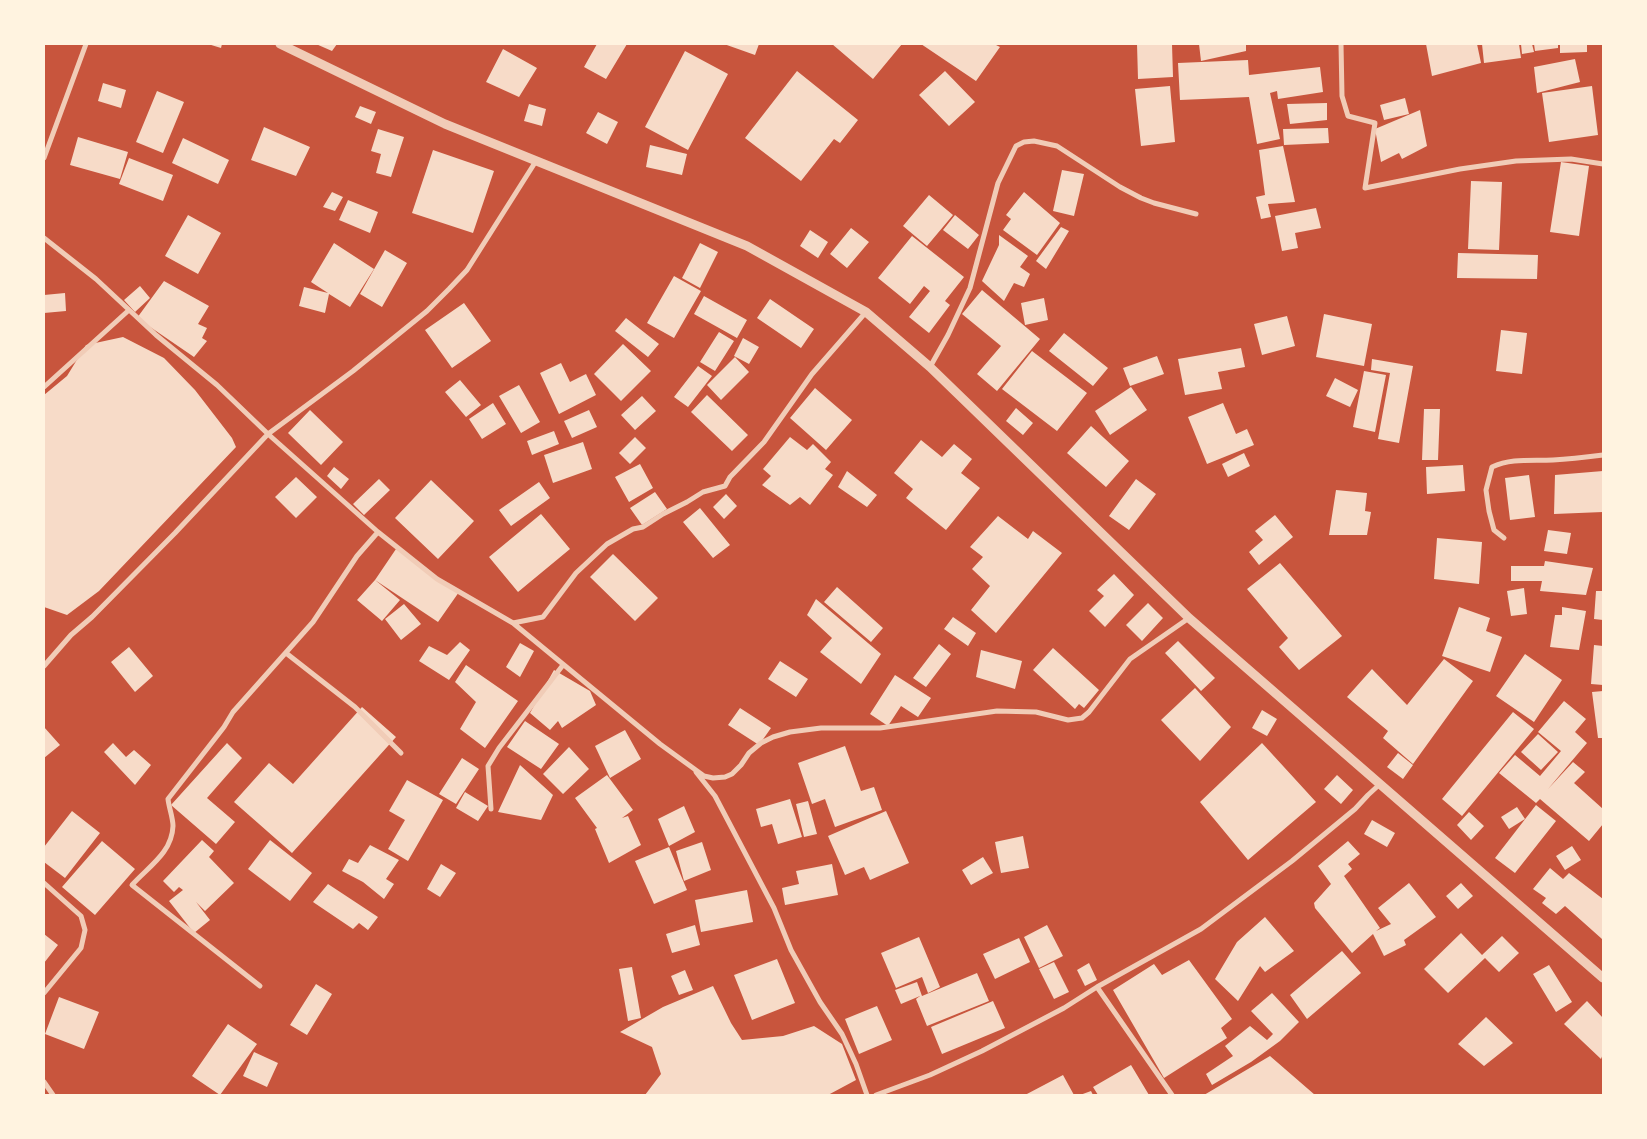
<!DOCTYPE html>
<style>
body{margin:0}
#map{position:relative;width:1647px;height:1139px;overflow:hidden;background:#c8553d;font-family:"Titillium Web",sans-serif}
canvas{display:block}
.frame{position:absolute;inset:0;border:45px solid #fff3e0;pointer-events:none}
</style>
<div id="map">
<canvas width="1647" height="1139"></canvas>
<div class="frame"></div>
</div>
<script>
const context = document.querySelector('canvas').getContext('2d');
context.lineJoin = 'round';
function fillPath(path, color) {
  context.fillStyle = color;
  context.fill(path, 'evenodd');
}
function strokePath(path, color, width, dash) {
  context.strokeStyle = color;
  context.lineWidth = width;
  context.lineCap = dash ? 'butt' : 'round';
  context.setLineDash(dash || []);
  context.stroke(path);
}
fillPath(new Path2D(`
 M208,44h14l-1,4z
 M316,44h21l-5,7z
 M597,44h30l-21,35 -22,-12z
 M724,44h35l-4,11z
 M832,44h70l-29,35z
 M921,44h73l6,3 -24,34z
 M1137,44h35l1,33 -35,2z
 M1199,44h47v7l-45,10z
 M1426,44h51l4,19 -49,13z
 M1482,44h37l2,14 -37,5z
 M1521,44h11l2,8 -12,2z
 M1534,44h24v4l-23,3z
 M1560,44h27v8l-27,1z
 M503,49l34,19 -18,29 -33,-15z
 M685,51l43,23 -40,76 -43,-23z
 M1575,59l5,23 -43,11 -3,-26z
 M1248,60l1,15 71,-8 3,25 -45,7 -1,-8 -7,2 10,46 -23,5 -8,-47 -69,3 -2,-37z
 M797,71l61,49 -18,23 -6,-4 -33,42 -56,-43z
 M945,71l30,31 -26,24 -30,-31z
 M103,83l23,7 -5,18 -23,-7z
 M1170,86l5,56 -34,4 -6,-57z
 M1592,86l6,49 -49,7 -7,-49z
 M157,91l27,11 -21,51 -27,-11z
 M1405,98l4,16 -25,6 -4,-15z
 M1327,103v17l-37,4 -3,-20z
 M529,104l17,5 -4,17 -18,-5z
 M360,106l16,6 -5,12 -16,-7z
 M1420,110l7,36 -25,13 -3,-6 -18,9 -6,-33z
 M598,112l20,10 -11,22 -21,-11z
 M264,127l46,20 -14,29 -45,-16z
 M1328,128l1,15 -45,2 -1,-16z
 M378,129l26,8 -13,40 -15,-4 5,-19 -10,-3z
 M78,137l50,15 -8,27 -50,-14z
 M183,138l46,22 -11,24 -46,-21z
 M650,145l37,9 -5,21 -36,-8z
 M1283,146l12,56 -27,2 3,13 -10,2 -5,-22 9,-2 -6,-45z
 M433,150l61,21 -21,62 -61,-20z
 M129,158l44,17 -10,26 -44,-17z
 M1561,162l28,4 -10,70 -29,-4z
 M1062,170l22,4 -10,42 -21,-5z
 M1471,181l31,1 -3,68 -31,-1z
 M332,192l11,5 -8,14 -12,-4z
 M1024,192l36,31 -23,32 -34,-25 8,-11 -5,-4z
 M929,195l24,20 -26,31 -24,-20z
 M348,200l30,12 -8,21 -31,-13z
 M1316,208l5,20 -26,5 3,15 -16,3 -7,-35z
 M188,215l33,18 -23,41 -33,-18z
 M955,215l24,20 -11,14 -25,-19z
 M1061,227l8,4 -23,38 -10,-8z
 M851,228l18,14 -22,26 -17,-14z
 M810,230l18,12 -10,16 -18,-12z
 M999,235l29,21 -8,11 10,7 -6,13 -10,-4 -10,18 -22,-20 17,-36z
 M912,236l52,41 -19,24 5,4 -21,28 -20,-16 21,-26 -6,-5 -14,18 -32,-26z
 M334,243l40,26 -24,38 -21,-13 -4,19 -26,-7 5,-19 24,6 -17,-11z
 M700,243l18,9 -18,36 -18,-10z
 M385,250l22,13 -25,44 -22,-13z
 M1458,253l80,2 -1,24 -80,-1z
 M674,276l27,15 -27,47 -27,-15z
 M164,281l45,25 -11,18 9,4 -5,10 5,3 -13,16 -57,-39z
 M140,286l10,12 -15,14 -11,-12z
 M982,290l58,49 -43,52 -20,-17 24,-28 -39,-32z
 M65,293l1,18 -22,2v-18z
 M704,296l43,24 -10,18 -43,-24z
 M1044,298l4,22 -23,5 -4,-22z
 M770,299l44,30 -13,19 -44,-30z
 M464,303l27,38 -39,27 -27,-38z
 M1324,314l48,10 -8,42 -48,-9z
 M1287,316l8,30 -33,9 -8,-31z
 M626,318l33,26 -11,13 -33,-26z
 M1501,330l26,3 -5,41 -26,-3z
 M719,332l15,9 -19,30 -15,-9z
 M1064,333l44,35 -15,18 -44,-35z
 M123,337l41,21 31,32 37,48 4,9 -137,144 -32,24 -23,-8v-212l23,-19 19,-31z
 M743,338l16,9 -10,17 -15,-8z
 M623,344l28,27 -30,30 -27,-27z
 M1241,348l4,19 -27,5 4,17 -37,6 -7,-36z
 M1032,351l55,42 -30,38 -55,-42z
 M1157,356l7,18 -34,12 -7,-18z
 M735,357l14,15 -28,28 -14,-15z
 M1372,359l41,7 -14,77 -21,-4 12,-66 -19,-3z
 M561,363l9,19 16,-8 10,21 -37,19 -19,-41z
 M698,366l14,10 -24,31 -14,-10z
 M1364,371l22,4 -11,57 -22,-5z
 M1335,378l23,12 -8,17 -24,-11z
 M460,380l21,25 -15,12 -21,-25z
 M519,385l21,37 -19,11 -22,-37z
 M1131,387l16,23 -37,25 -15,-24z
 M815,388l37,32 -26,30 -36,-32z
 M707,395l41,40 -16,16 -41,-39z
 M642,396l14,15 -21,19 -14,-15z
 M493,403l13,21 -24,15 -13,-20z
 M1223,403l13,31 11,-5 7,16 -47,19 -19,-47z
 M1016,408l17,15 -10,12 -17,-14z
 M1424,409h16l-2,51h-16z
 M310,410l33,32 -22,23 -33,-32z
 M589,410l8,17 -25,11 -8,-17z
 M1091,426l38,35 -23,26 -39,-34z
 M554,431l5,13 -27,11 -5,-14z
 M635,437l11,11 -16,16 -11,-11z
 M790,437l17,13 6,-6 18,18 -6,7 8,6 -23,30 -10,-8 -10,8 -28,-20 9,-9 -8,-7z
 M921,440l21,17 12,-13 18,15 -11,14 19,15 -34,42 -40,-32 7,-9 -19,-16z
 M583,442l9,27 -39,14 -9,-28z
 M1244,453l6,13 -22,11 -6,-13z
 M640,464l13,24 -24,14 -14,-25z
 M1463,465l2,26 -38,3 -1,-27z
 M334,467l15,12 -8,10 -14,-13z
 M847,471l30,24 -10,12 -29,-20z
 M1603,471v41l-49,2 1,-39z
 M1529,475l6,42 -25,3 -5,-42z
 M296,477l21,20 -21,21 -21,-21z
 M379,479l11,11 -26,25 -11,-11z
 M1136,479l20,15 -27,36 -20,-14z
 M431,480l43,41 -36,38 -43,-41z
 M539,482l11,16 -39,28 -12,-16z
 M1336,490l31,3 -2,18 6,1 -4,23h-38z
 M655,492l12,17 -25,16 -12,-17z
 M726,494l11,12 -13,13 -11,-12z
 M700,508l30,37 -17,13 -30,-36z
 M541,514l29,35 -52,43 -29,-35z
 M1275,515l18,22 -34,28 -10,-13 14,-12 -8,-9z
 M998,516l30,23 5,-8 29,22 -66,80 -25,-23 19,-24 -18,-17 11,-12 -13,-10z
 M1548,530l23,3 -4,21 -23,-3z
 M1437,538l45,4 -3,42 -45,-5z
 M396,549l63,43 -21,30 -63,-42 25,20 -18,21 -25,-21 18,-20z
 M613,554l45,44 -23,23 -45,-44z
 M1545,561l48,7 -7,27 -46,-4 2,-10h-31v-15h33z
 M1280,563l62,73 -43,34 -20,-23 9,-9 -41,-49z
 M1114,574l20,21 -29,32 -16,-16 15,-15 -7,-6z
 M837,587l46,41 -12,14 -47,-40z
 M1524,588l3,26 -16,2 -4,-25z
 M1596,591h7v29l-9,-1z
 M816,599l65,55 -20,30 -41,-32 12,-14 -25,-23z
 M1148,603l15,15 -21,23 -16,-16z
 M404,604l17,20 -20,16 -16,-21z
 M1459,607l31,11 -4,13 16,6 -12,35 -48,-16z
 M1562,607l24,4 -7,39 -29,-3 5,-32h7z
 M953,617l23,16 -8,13 -24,-17z
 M1178,641l37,37 -14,13 -36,-38z
 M460,642l10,8 -21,30 -30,-19 10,-15 18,9z
 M520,643l14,8 -14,26 -14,-10z
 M939,644l12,10 -25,33 -13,-9z
 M1594,645l9,1v39l-12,-1z
 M129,647l24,29 -18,16 -24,-30z
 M1053,648l46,42 -15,18 -5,-4 -4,5 -42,-39z
 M981,650l41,11 -7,28 -39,-12z
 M1525,654l37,26 -28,42 -38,-26z
 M1444,659l29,22 -60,83 -30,-26 5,-7 -41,-34 25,-28 35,36z
 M780,661l28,18 -12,18 -28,-18z
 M466,665l52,36 -33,47 -25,-19 16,-27 -21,-20z
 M554,670l36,21 6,14 -34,23 -4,-7 -8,9 -20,-17z
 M895,675l36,23 -13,19 -17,-11 -13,20 -18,-12z
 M1195,688l36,39 -31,34 -39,-41z
 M1603,691v47h-5l-6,-46z
 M1564,701l22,18 -11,13 12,11 -39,46 25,-27 12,10 -11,11 29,26v15l-14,17 -49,-42 -4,4 -37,-30 16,-18 25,21 21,-25 -23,-19z
 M362,707l34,30 -104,116 -58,-51 35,-39 24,21z
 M740,708l31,20 -12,17 -31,-20z
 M1262,710l15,9 -10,17 -15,-8z
 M1513,712l21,17 -72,87 -20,-17z
 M525,721l34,23 -18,25 -34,-22z
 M44,727l16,18 -16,13z
 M625,730l16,29 -31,19 -15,-32z
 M1538,734l20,18 -17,18 -20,-18z
 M113,743l13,14 8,-7 17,15 -16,20 -31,-33z
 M227,743l15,15 -35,40 28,24 -19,22 -45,-39z
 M1262,743l54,59 -68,58 -48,-58z
 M845,746l16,45 13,-4 8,23 -47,17 -10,-28 -13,5 -14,-41z
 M569,747l20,22 -26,25 -20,-20z
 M1398,753l15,12 -10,14 -16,-12z
 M462,758l17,11 -23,35 -17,-10z
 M520,765l33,30 -12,25 -43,-8z
 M607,775l26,35 -11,8 6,-2 13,29 -32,18 -14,-34 2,-1 -22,-30z
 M1337,775l16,15 -12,14 -17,-15z
 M407,780l36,20 -35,61 -20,-12 17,-29 -16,-9z
 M465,792l23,14 -10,15 -22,-13z
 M790,799l12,38 -24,7 -6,-20 -11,3 -5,-18z
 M808,801l9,33 -13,3 -8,-33z
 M1536,805l20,16 -41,52 -20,-15z
 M684,806l11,26 -26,14 -11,-27z
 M1517,807l8,12 -16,10 -8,-12z
 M72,811l28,22 -35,45 -21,-16v-15z
 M886,811l23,52 -39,17 -6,-13 -19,8 -17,-39z
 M1469,812l15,14 -13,14 -14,-15z
 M1372,820l23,13 -8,14 -23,-13z
 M1023,836l6,32 -28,5 -6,-31z
 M202,840l12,11 -5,6 25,26 -29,28 -9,-9 14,18 -16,13 -25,-32 14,-11 -4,-3 -5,5 -11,-11z
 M270,840l42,33 -22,28 -42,-32z
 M102,841l33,28 -40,46 -33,-28z
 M1348,841l12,13 -12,10 4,5 -8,7 36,52 -4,3 15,-7 -13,-16 31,-25 27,34 -32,23 2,5 -22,11 -11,-22 -21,19 -37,-45 -1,-5 17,-19 -13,-18z
 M702,842l9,28 -27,11 -8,-30z
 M370,845l29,15 -13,19 8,5 -10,15 -21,-17 -21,-11 7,-12 9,4z
 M1572,846l9,14 -16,10 -9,-14z
 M669,847l18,43 -33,14 -19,-43z
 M983,857l10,16 -22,12 -9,-15z
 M441,864l15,9 -16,24 -13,-8z
 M832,864l6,31 -53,10 -3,-17 17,-4 -3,-13z
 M1550,868l13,11 6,-6 34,26 -1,40 -37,-33 -9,8 -14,-11 4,-5 -13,-9z
 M1461,883l12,13 -15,13 -12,-13z
 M328,884l50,33 -10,13 -9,-7 -6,6 -40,-27z
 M747,890l6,32 -52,10 -6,-32z
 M1265,917l29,34 -29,21 -5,-6 -22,35 -23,-22 22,-37z
 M695,925l5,20 -28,8 -6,-19z
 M1047,925l16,31 -24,12 -15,-31z
 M1461,933l21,22 20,-19 17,17 -20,19 -14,-14 -37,35 -24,-24z
 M44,934l14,11 -14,18z
 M919,937l21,50 -12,6 -6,-16 -26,11 -15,-35z
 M1019,938l11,24 -35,17 -12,-25z
 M1342,951l19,22 -54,46 -17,-24z
 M777,959l18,44 -43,17 -18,-45z
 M1189,960l43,59 -11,9 6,10 -63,40 -51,-88 41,-26 8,11z
 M1054,962l15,30 -15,7 -15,-30z
 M1089,963l8,17 -12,6 -8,-16z
 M1549,965l23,37 -16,10 -23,-38z
 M632,967l9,51 -13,3 -9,-52z
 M685,970l8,20 -14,5 -8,-19z
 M977,973l12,28 -62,25 -11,-27 4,-3 -19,8 -6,-14 22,-8 5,14z
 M316,984l16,10 -25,41 -17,-10z
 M713,986l18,37 11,17 41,-4 31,-10 28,18 14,36 -28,15h-183l16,-21 -9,-27 -32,-15 43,-25z
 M1272,993l27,29 -19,19 -29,21 -39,23 -6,-11 27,-18 -8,-10 25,-20 17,14 6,-6 -22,-23z
 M59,997l40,15 -15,37 -39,-15z
 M993,1001l12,27 -63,26 -11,-27z
 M1587,1001l16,17v36l-2,5 -37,-35z
 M877,1006l15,34 -33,14 -14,-35z
 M1486,1017l27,26 -29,23 -26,-22z
 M228,1024l29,20 -37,51 -28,-19z
 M254,1052l24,11 -11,24 -24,-11z
 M1270,1056l45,39h-111z
 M1131,1065l18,30h-51l-5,-8z
 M1063,1075l11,20h-49z
 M1091,1091l2,4h-13z`), '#f7dbc8');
strokePath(new Path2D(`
 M1341,44l1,52 6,20 27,7 -10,65 95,-19 56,-8 55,-2 32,5
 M44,158l42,-114
 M44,238l52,41 60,56 61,50 51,49 110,98
 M930,367l18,-32 22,-47 28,-105 18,-37 8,-4 10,-1 23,5 63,41 21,11 13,5 42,11
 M44,387l85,-77
 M1504,538l-10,-8 -5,-19 -3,-21 6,-23c20,-9 39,-6 61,-7 17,-1 34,-3 50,-5
 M513,623l30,-6 33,-44 31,-29 26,-15 10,-2 20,-13 24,-12 16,-10 22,-6 5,-9 34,-35 48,-68 54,-62
 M286,653l69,54 46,46
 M44,666l27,-31 21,-18 83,-84 93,-99 85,-63 74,-60 22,-22 18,-19 69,-109
 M696,772l19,24 59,112 17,42 29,52 22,32 14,30 11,31
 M491,809l-3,-43 11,-18 64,-83
 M44,883l37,33 4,14 -4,18 -37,45
 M260,986l-128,-101c16,-18 40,-32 41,-59 0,-8 -4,-18 -5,-27l56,-72 9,-15 80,-90 44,-66 21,-24 59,47 76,44 147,121 44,32 9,2 12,-1 7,-3 9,-9 8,-12 12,-10 12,-6 17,-5 31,-4h59l117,-17 39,1 32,8 14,-2 7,-6 41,-53 59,-41
 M1097,987l75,108
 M44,1082l9,13
 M876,1095l54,-20 52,-24 82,-43 33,-21 104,-58 91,-68 63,-52 13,-14 12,-11`), '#f1ccb7', 5);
strokePath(new Path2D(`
 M280,44l165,80 302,122 119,66 64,55 259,251 414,360`), '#f1ccb7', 9);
</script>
